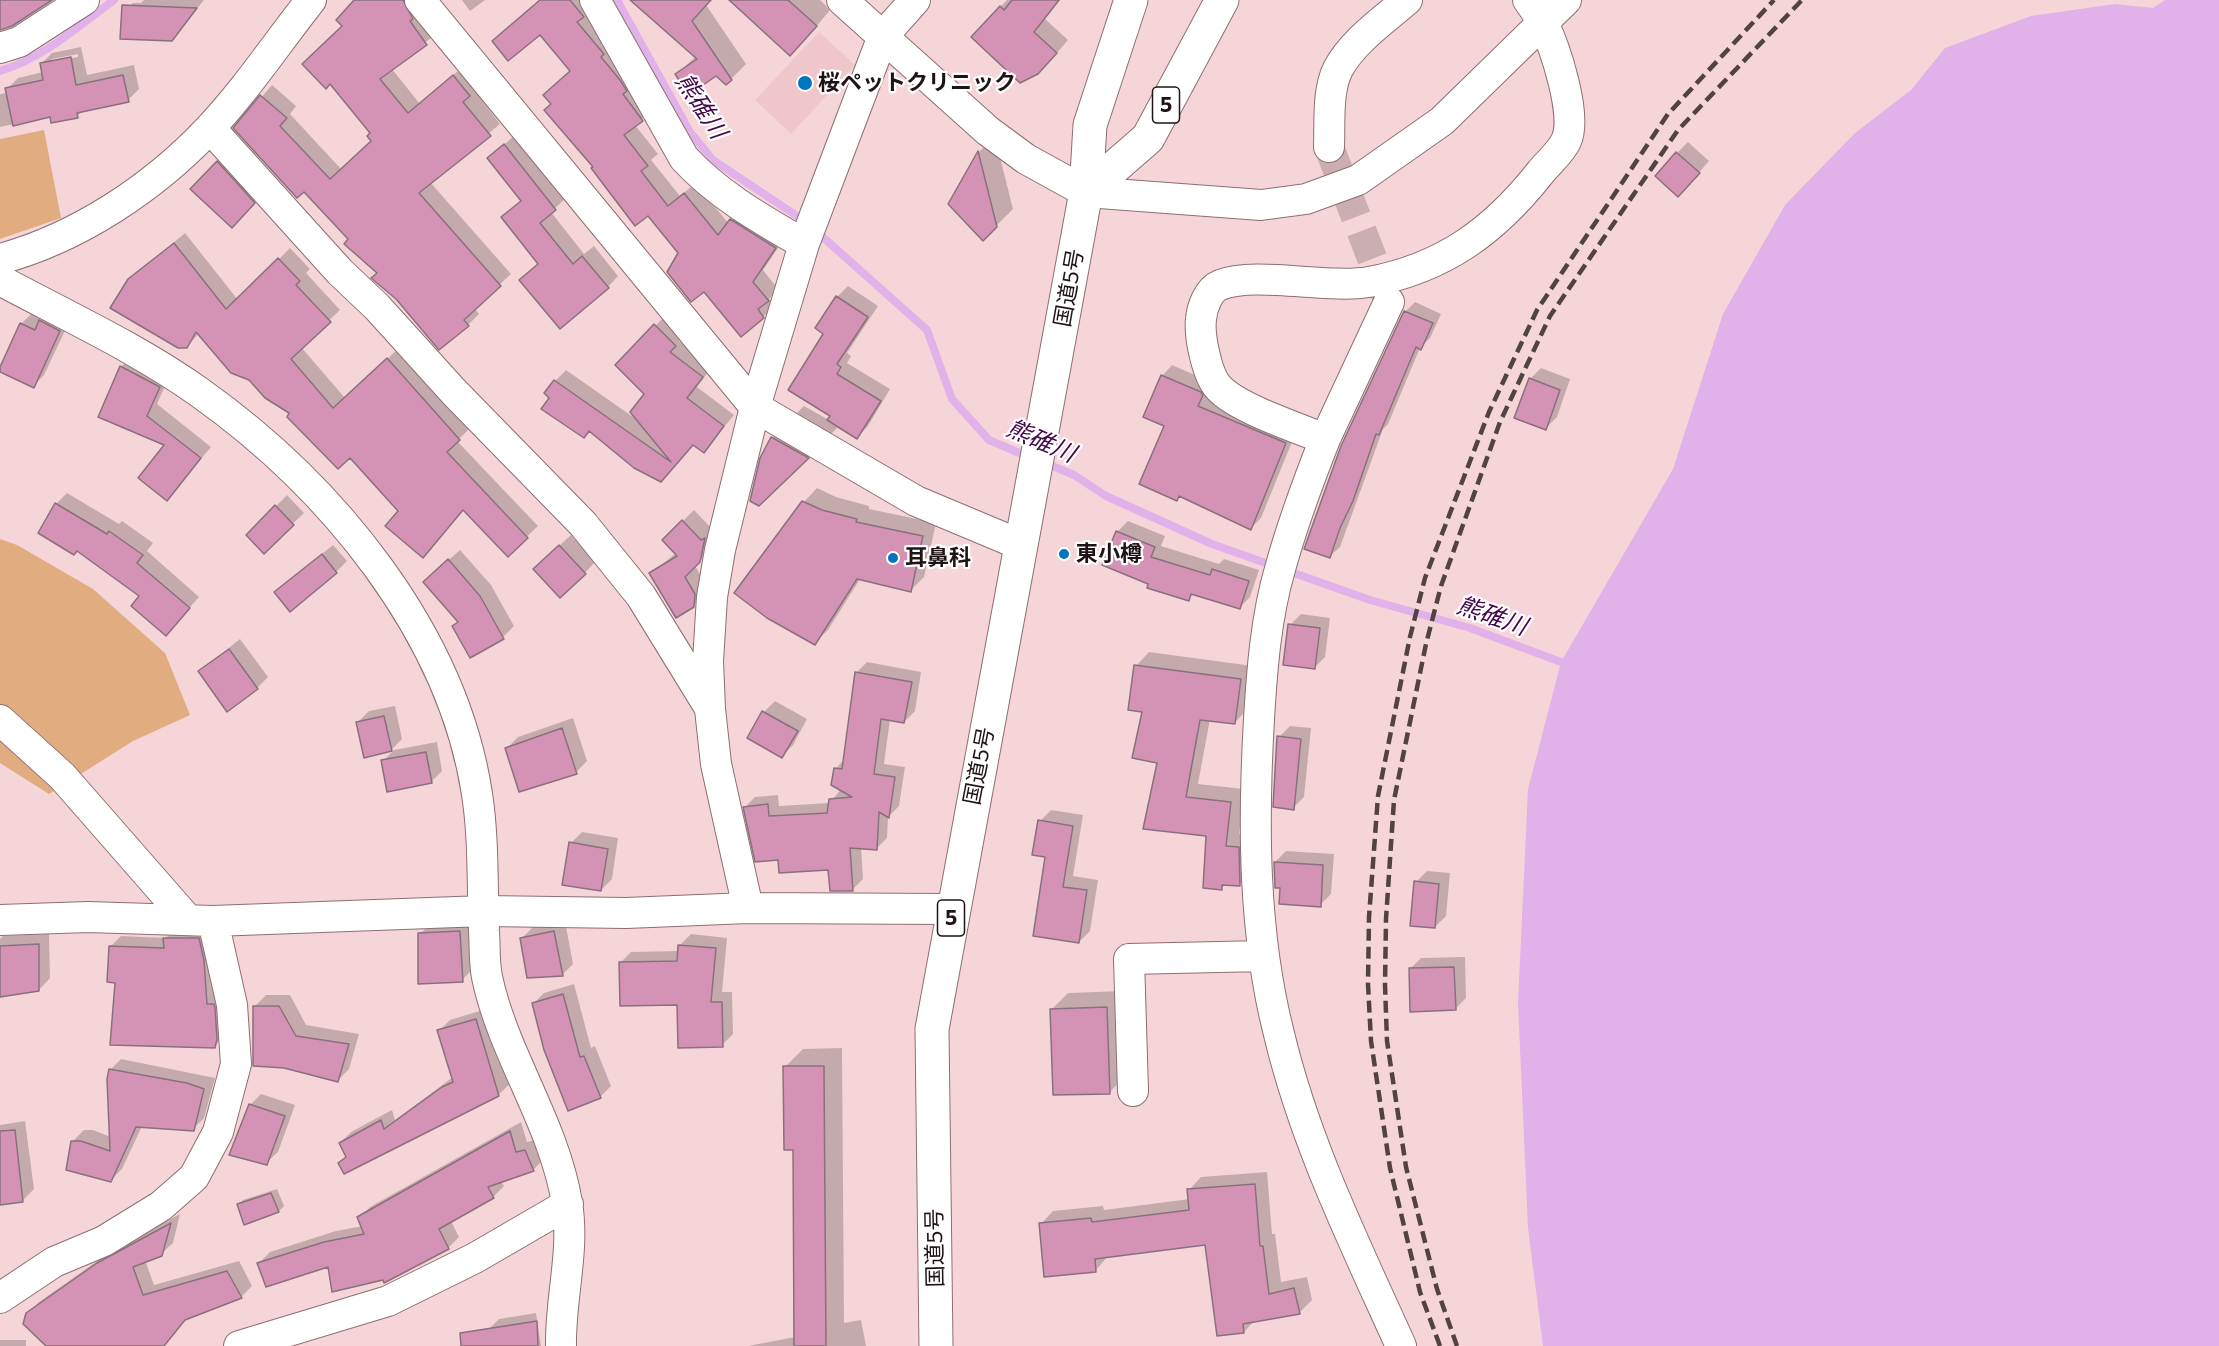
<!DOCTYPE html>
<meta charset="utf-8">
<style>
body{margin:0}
canvas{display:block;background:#f6d5d8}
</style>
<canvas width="2219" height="1346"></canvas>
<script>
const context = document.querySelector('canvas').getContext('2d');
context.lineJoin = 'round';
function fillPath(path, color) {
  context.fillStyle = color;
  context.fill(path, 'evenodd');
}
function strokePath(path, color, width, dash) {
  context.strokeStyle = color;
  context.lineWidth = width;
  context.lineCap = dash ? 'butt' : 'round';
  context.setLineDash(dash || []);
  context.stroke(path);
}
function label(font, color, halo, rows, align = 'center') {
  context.font = font + ' Commissioner,"Noto Sans JP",sans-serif';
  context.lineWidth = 4.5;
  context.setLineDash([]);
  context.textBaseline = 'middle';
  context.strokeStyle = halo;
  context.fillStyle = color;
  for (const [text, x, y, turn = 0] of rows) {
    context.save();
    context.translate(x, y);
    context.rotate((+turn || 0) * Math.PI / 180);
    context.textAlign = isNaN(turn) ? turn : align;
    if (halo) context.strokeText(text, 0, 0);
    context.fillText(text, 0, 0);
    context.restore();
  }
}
fillPath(new Path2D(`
 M819,32l36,33 -64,69 -36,-34z`), '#efc6ca');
fillPath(new Path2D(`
 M44,130l17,88 -61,21v-100z
 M0,539l17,6 76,44 72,64 25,62 -57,26 -84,53 -49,-31z`), '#e0ac80');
fillPath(new Path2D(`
 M2165,0h54v1346h-676l-15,-118 -10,-225 10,-214 33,-127 112,-193 50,-155 62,-109 70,-72 56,-43 34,-42 86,-32 84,-12 38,4z`), '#e1b2e9');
fillPath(new Path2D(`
 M144,0h60l-32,40 -49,-27 10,-10h8z
 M356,0h58l23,33 -45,36 28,35 45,-39 15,19 -6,6 26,34 -70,58 81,92 -37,34 5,6 -11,11 -89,-53 -75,-82 -69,-62 37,-43 24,21 -6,8 51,55 31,-28 -28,-115z
 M462,0h23l-15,11z
 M541,0h48l64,109 -18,16 23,29 -7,6 29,36 16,-13 32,40 14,-14 44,27 -23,34 15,19 -9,10 5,7 -11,11 -84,-64 -31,-39 -53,-47 -42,-63 18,-33 -31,-38z
 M632,0h78l-4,5 40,59 -15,15 -15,-5h-39l19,-18z
 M731,0h89l10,10 -25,30z
 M1007,0h53l-15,19 23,21 -18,21 -77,-25z
 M81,47l6,28 47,-10 5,24 -11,11 -44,10 -7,6h-26l-51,11v-33l7,-1v-4l11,-11 25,-6 -2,-8 11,-11zM78,54v3l-26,5v-3z
 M516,134l50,64 -15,14 33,42 10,-8 24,30 -10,11 -69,-24 -36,-46 19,-17 -33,-42z
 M995,137l18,72 -30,30 -33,-35 29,-52z
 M1688,142l21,19 -20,23 -12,-31z
 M228,151l36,40 -22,24 -24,-53z
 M185,233l53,67 52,-52 20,21 -4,4 34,37 -39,37 44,51 54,-50 71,80 -13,13 81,85 -30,29 -44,-46 -41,47 -23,-45 -50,-55 -100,-77 -51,-46 -12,14 -58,-67z
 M848,286l30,20 -31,47 4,3 -4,7 43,26 -22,37 -11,11 -18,-11 -31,31 -46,2 11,-22 31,-31 25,14 3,-4 -7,-83 12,-36z
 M1415,302l26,12 -11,24 -10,10 -32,76 -5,5 -43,118 -10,9 75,-244z
 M32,313l38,7 -26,55 -11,11 -33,-15 21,-47z
 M666,315l20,19 -7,7 34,25 -16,21 37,28 -30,36 -10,-8 -23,26 -120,-72 4,-16 11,-11 70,49 10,-25 -29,-29z
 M132,356l38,19 -13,29 54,43 -44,52 -1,-55 -66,-28 21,-49z
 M1172,365l39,17 85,50 -35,86 -10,10 -71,-33 -4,4 -14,-123z
 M1541,368l29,11 -13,38 -11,11 -16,-49z
 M817,488l19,9 33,9v3l67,14 -12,54 -13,13 -51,-11 -32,51 -14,13 -78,-50 68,-91z
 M67,493l52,31 3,-3 31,22 -6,8 52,46 -23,26 -35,-27 -85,-92z
 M287,495l17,18 -40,38 -16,-16z
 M694,510l19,20 -2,20 -16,16 10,16v12l-12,12 -42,-32 25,-21 -12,-13z
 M1128,521l37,15 -4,10 58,18 5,-5 35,11 -9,27 -11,11 -45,-15 -5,6 -39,-16 -33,-51z
 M571,535l24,27 -10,11 -39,-15z
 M333,545l14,16 -11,11 -49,10z
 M460,550l31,35 23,41 -11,11 -32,19 -12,-35 -23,-50z
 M1301,614l29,4 -5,39 -11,11 -24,-43z
 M240,639l28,38 -11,11 -57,-17z
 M1149,652l104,14 -6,44 -13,13 -24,-4 -12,65 46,5 -5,45h12l2,37 -13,13h-14l-5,4 -13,-54 -50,-72 -22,-96z
 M867,662l54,10 -6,39 -11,11 -14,-3 -6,45 21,3 -6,39 -11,11 -1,21 -11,11 -15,-2 2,32 -11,11 -22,-22 -50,-10 -35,-51 10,-10 23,-2 1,11 51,-3 11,-14 -5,-21 8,-8 12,-87z
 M775,701l32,18 -14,26 -11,11 -18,-44z
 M395,706l7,33 -11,11 -33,-28 11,-11z
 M573,718l14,43 -11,11 -69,-24 11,-11z
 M1290,726l21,2 -7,69 -11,11 -14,-71z
 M437,742l5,29 -11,11 -48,-21 11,-11z
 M1051,810l32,5 -10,61 25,4 -8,51 -11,11 -32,-87 -7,-34z
 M582,832l36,6 -6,41 -11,11 -30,-47z
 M1286,851l48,3 -3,40 -11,11 -45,-43z
 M1427,871l23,2 -4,43 -11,11 -19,-45z
 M470,920l3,49 -11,11 -42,-46 11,-11z
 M565,921l8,43 -11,11 -40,-37 11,-11z
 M210,927l15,108 -11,11 -97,-64 -7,-35 11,-11 45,2 10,-10z
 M49,934l1,44 -11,12 -39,5v-56l3,-3z
 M691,934l36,4 -5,54h10l1,42 -11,11 -44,-42 -58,-40 11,-11 48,-1 1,-6z
 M1465,957l1,41 -11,11 -45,-40 11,-11z
 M574,984l17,64 4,-2 16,40 -11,11 -67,-93 11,-11z
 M1123,991l3,84 -16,17 -58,-83 16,-16z
 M266,995h24l16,30 53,9 -10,35 -11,11 -83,-74z
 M486,1009l24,75 -12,11 -151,61 -7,-13 11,-11 41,-22 3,10 58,-43 -14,-46 11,-11z
 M842,1048l2,275 17,-3 5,26h-118l47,-9v-189l-10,-81 18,-18z
 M121,1059l94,19 -11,40 -11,11 -51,-3 -20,43 -11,11 -38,-39 11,-11h9l18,7 -1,-67z
 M261,1094l34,11 -17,47 -12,11 -16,-58z
 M25,1121l9,68 -11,11 -23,4v-79z
 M521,1122l6,20 9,-2 8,19 -11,11 -32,11 3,5 -11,11 -42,24 8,16 -11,11 -64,30 -55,-13 -70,-2 11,-11 66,-21 27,-5 -4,-8 11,-11z
 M1267,1172l5,62h3l6,48 26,-5 5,23 -13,13 -45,8 -10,11 -37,-88 -99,12 -12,14 -55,-46 12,-13 50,-5 1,4 86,-11 -1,-9 12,-13z
 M277,1189l7,17 -5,5 -34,12 -7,-18 5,-5z
 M180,1214l-7,29 -12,11 -16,6 9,25 85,-24 13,25 -11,11 -54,21 -24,28h-115l-21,-32 12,-12 71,-50z
 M536,1313l5,33h-52l-1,-16 11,-11z
 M0,1340h26v6h-26z`), '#0003');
strokePath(new Path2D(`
 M617,0l73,132 23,28 93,62
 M0,71c42,-12 80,-46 114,-71
 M816,231l111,99 25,69 37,41 42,18
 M1043,462l31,13 32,21 106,48 158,56 100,28 91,34`), '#e1b2e9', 8);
const building = new Path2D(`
 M0,0h52l-40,26 -12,4z
 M354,0h49l10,19 -3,2 17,24 -47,34 28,34 45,-38 17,21 -7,6 28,34 -72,57 82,93 -37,34 5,6 -30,24 -43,-51 -25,-21 6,-5 -33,-29 4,-5 -44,-47 -7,6 -64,-70 27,-33 27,23 -7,8 50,53 41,-38 -4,-5 3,-3 -40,-49 -4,5 -24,-25 40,-38 -6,-6z
 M540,0h30l14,17 -7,5 27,32 -3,3 19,23 7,11 -4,3 20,27 -19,14 24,31 -7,5 27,35 16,-13 34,42 12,-16 46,29 -23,34 16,19 -11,8 6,9 -23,19 -37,-45 -13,10 -24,-30 11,-19 -30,-37 -13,10 -44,-58 2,-1 -49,-57 7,-6 -8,-9 27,-24 -30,-36 -32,26 -16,-20z
 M630,0h81l-19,21 40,59 -6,5 -10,-9 -27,19 -14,-21 22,-15z
 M729,0h59l29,26 -27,30z
 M1012,0h47l-25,32 23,21 -19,21 -18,9 -49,-46 29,-31 4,4z
 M122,5l75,3 -25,33 -52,-2z
 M71,57l5,28 47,-10 6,27 -52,11 1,5 -27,5 -1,-6 -37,9 -8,-38 38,-8 -3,-17z
 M504,144l52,66 -16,13 33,41 9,-8 27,32 -49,41 -41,-49 19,-16 -37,-47 20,-16 -34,-43z
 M978,151l19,76 -14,14 -35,-37z
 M1676,152l24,21 -22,24 -23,-21z
 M217,161l38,42 -23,25 -42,-39z
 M174,243l52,66 52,-51 22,23 -4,4 35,37 -40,37 42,49 54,-50 73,82 -13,12 81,86 -20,19 -45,-47 -40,48 -38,-32 13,-15 -48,-53 -12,11 -51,-52 2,-4 -24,-15 -16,-18 -18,-7 -35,-41 -9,16h-9l-68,-40 18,-29z
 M836,296l32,21 -31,47 4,3 -4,7 44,27 -24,38 -30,-19 3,-4 -42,-26 35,-56 -8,-6z
 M1404,311l29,12 -12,27 -5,-3 -37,88 -3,-1 -23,67 -13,27 -10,30 -26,-9 37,-103z
 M39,320l21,11 -26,57 -34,-16v-5l20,-44 15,7z
 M654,324l22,22 -6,6 33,25 -16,21 37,28 -20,27 -11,-8 -32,37 -27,-14 -45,-37 -5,7 -43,-29 8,-11 -5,-5 10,-13 117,82 -41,-50 14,-18 -29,-29z
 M120,366l40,21 -13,29 54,42 -34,43 -29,-23 26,-33 -66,-28z
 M1161,375l40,17 2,3 -5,11 88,37 -35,87 -72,-34 -2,5 -38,-17 25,-58 -21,-9z
 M1529,378l31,12 -14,40 -32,-12z
 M771,437l38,21 -50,48 -9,-5 10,-43z
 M802,501l20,9 35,9 -1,3 67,14 -12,56 -54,-13 -42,66 -48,-27 -33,-25z
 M55,503l52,31 2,-3 34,24 -6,8 53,45 -24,28 -35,-30 8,-10 -62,-45 -3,4 -36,-22z
 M275,505l19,20 -30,29 -18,-19z
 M682,520l19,20 4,-2 -5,24 -15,15 10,17 -1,13 -18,11 -27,-45 28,-17 -15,-16z
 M1116,531l39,16 -4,10 59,18 2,-6 37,12 -9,28 -49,-15 -2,7 -42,-13 1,-4 -46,-19z
 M559,545l27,29 -26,24 -27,-29z
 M322,554l15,19 -47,39 -16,-20z
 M448,559l32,37 24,43 -34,19 -18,-32 6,-4 -35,-40z
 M1288,624l32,4 -5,41 -32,-4z
 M229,649l29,40 -31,23 -29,-41z
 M1134,665l107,14 -6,45 -35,-4 -14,77 45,5 -5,44 13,1 1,39 -18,-1v5l-19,-2 3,-52 -63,-7 14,-66 -25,-5 10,-46 -14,-2z
 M855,672l57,10 -8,41 -23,-4 -7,55 21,3 -6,41 -10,-6 -2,38 -27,-2 3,43h-23l-2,-21 -49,3 -1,-13 -23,2 -12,-55 25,-3 1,12 58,-3 2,-14 23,-2 -21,-12 3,-17 8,1z
 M762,711l36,20 -16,27 -35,-20z
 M384,716l8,35 -28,7 -8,-36z
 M562,728l15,46 -58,18 -14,-44z
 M1277,736l24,3 -7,71 -21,-3z
 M426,752l6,31 -45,9 -6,-32z
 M1038,820l35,6 -10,61 24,3 -8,53 -46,-7 12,-79 -13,-2z
 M569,842l39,7 -7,42 -39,-6z
 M1274,862l49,3 -2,42 -42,-3 1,-16h-5z
 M1414,881l25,3 -4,44 -25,-2z
 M460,931l3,51 -45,2v-51z
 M554,931l9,45 -36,2 -7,-40z
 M163,938h36l5,22 3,44h7l1,4 2,31 -2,9 -105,-3 5,-62 -8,-1 2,-36 55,2z
 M39,944v47l-39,6v-51z
 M678,945l38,3 -5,54h11l1,45 -45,1 -1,-43 -57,1 -1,-44 58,-1z
 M1454,967l2,43 -46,2 -1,-44z
 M563,994l17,63 4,-1 17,42 -33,13 -24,-61 -12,-47z
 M253,1006h26l17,30 53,8 -11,38 -54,-14 -31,-2z
 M1107,1007l3,87 -57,1 -3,-86z
 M476,1019l23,77 -155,78 -6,-11 8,-6 -7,-14 42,-23 3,9 58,-42 11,-5 -16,-52z
 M783,1066h41l2,280h-32l-1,-196h-9z
 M109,1069l78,14 17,6 -10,42 -58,-4 -25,55 -45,-12 5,-29h10l29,10 -3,-72z
 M249,1104l36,12 -18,49 -38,-10z
 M15,1130l8,72 -23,3v-74z
 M510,1131l6,21 9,-2 9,21 -46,16 6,11 -55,31 10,20 -65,34 -1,-3 -51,12 -4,-25 -62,20 -9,-24 67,-21 40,-8 -7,-17z
 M1255,1184l5,62h3l6,48 25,-6 6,26 -57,10 1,9 -27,3 -12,-91 -110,14 1,13 -52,5 -5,-54 52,-5 1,4 97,-12 -2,-21z
 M271,1193l8,19 -35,13 -7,-21z
 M171,1223l-9,33 -29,11 10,28 84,-24 15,27 -57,22 -21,26h-118l-23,-22 3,-11 71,-50z
 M537,1321l1,25h-77l-1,-13z`);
fillPath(building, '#d492b5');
strokePath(building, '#8a707d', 1.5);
strokePath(new Path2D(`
 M1329,147l60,155`), '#cbaeb1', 30, [30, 15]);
const minor = new Path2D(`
 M420,0l335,407 161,94 105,44
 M595,0l89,158c34,37 77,61 120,86
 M842,0l146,131 38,28 60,33 175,13 45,-6 52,-19 84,-59 124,-121
 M0,48l19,-6 65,-42
 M210,128l130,144 37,35 77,85 129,132 58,72 67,109
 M1329,147c1,-25 -2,-56 9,-78 15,-28 46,-49 69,-69
 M0,259c78,-21 153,-71 208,-129 38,-40 69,-87 103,-130
 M0,280c67,36 137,68 199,112 131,93 253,239 278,402 7,45 5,92 7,137 1,15 0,31 3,46 16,77 67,146 80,226 8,48 -7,95 -6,143
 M1325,439l64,-137
 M0,720l62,56 126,144
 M748,908l-32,-144 -6,-55 -2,-48 4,-64 8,-47 35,-143 49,-163 79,-208 32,-36
 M0,920l88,-3 125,4 271,-10 142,2 122,-5 204,1
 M1133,1091l-4,-132 134,-3
 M0,1298l54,-36 50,-21 57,-35 33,-29 24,-45 18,-68 -4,-59 -19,-84
 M239,1346l149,-45 87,-43 93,-54
 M1401,1346c-46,-102 -96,-203 -122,-312 -26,-102 -26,-211 -20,-315 3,-50 7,-102 21,-150 12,-44 28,-87 45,-130 -27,-11 -88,-31 -106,-51 -12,-12 -20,-52 -18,-69 1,-11 7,-29 19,-34 36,-14 106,4 149,-3 75,-14 125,-51 171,-109 8,-10 21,-21 26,-32 12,-25 -11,-94 -23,-118 -4,-8 -10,-16 -15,-23`);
const highway = new Path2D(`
 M1086,192l62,-54 74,-138
 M936,1346l-4,-317 154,-837 4,-67 41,-125`);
strokePath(minor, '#8c6f72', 32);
strokePath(highway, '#8c6f72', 35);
strokePath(minor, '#fff', 30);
strokePath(highway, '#fff', 33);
strokePath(new Path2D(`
 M1440,1346l-20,-54 -30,-124 -19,-127 -3,-57 1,-67 9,-121 32,-159 15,-59 64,-166 48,-102 131,-196 106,-114
 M1457,1346l-20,-57 -31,-122 -19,-126 -2,-56 1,-66 8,-119 32,-156 15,-58 59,-164 50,-106 128,-186 124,-130`), '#524244', 4.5, [12, 6]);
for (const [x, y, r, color] of [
 [805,83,8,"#0074be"],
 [1064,554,6,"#0074be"],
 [893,558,6,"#0074be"]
]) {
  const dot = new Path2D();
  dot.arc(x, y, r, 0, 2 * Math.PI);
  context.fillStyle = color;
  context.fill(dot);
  strokePath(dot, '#fff', 2);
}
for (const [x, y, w] of [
 [1166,105,27],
 [951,918,27]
]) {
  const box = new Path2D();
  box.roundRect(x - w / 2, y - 18, w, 36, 4.5);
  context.fillStyle = '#fff';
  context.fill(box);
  strokePath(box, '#1e1315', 1.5);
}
label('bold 21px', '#1e1315', null, [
 ["5",1166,105],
 ["5",951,918]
]);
label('bold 22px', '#1e1315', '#fff', [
 ["桜ペットクリニック",818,83],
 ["東小樽",1076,554],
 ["耳鼻科",905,558]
], 'left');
label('22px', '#1e1315', '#fff', [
 ["国道5号",1069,288,-80],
 ["国道5号",979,766,-79],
 ["国道5号",935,1248,-91]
]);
label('italic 24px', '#43094c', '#fff', [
 ["熊碓川",701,106,57],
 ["熊碓川",1041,441,23],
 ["熊碓川",1492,616,19]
]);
</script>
